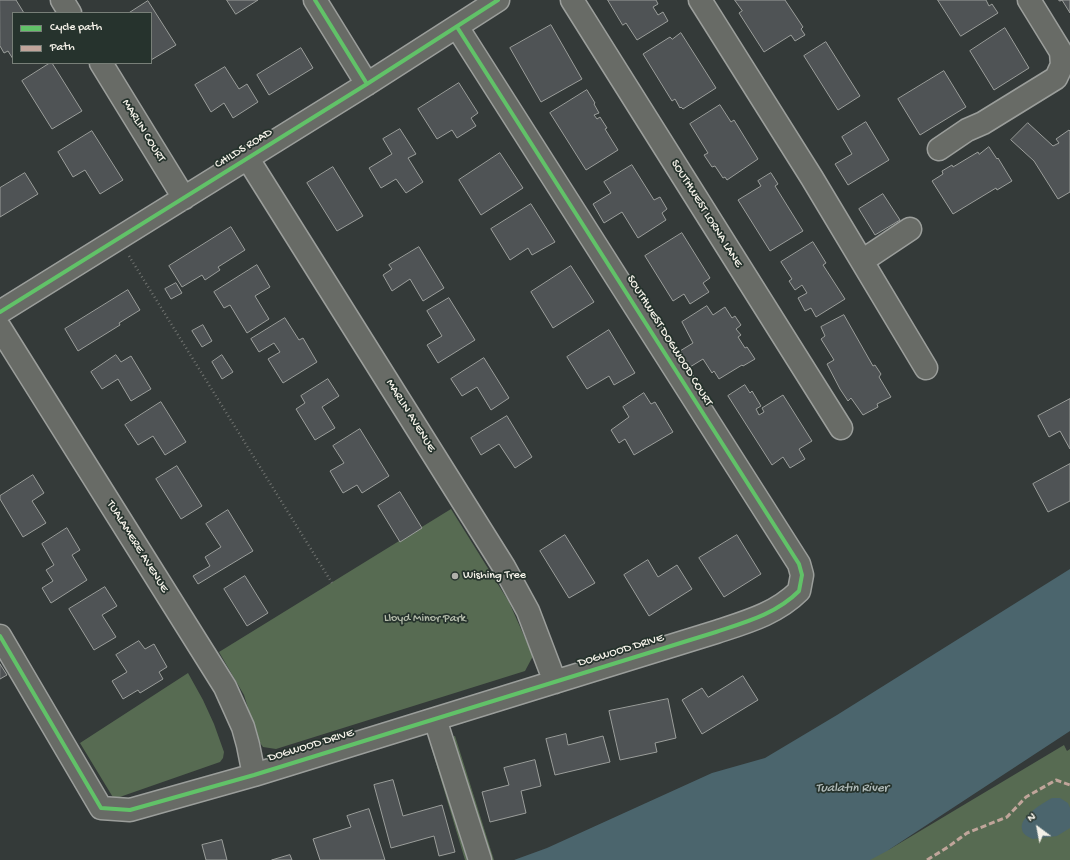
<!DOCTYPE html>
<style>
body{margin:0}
#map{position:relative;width:1070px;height:860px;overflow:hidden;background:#343a39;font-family:"Gochi Hand",sans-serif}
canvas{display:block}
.legend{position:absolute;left:12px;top:12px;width:140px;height:52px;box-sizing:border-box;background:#26332d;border:1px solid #787f78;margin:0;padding:5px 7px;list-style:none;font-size:12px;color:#f4f1e8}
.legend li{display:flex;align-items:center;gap:8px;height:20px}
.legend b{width:20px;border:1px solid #787f78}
.north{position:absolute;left:1018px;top:808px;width:40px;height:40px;-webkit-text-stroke:3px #26332d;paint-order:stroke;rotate:328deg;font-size:11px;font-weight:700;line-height:16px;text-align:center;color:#f4f1e8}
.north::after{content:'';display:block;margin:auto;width:14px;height:18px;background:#f4f1e8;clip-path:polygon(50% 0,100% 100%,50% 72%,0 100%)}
</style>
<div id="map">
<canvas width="1070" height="860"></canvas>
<ul class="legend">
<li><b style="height:5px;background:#61c268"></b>Cycle path</li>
<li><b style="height:5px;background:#c0a59a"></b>Path</li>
</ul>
<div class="north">N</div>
</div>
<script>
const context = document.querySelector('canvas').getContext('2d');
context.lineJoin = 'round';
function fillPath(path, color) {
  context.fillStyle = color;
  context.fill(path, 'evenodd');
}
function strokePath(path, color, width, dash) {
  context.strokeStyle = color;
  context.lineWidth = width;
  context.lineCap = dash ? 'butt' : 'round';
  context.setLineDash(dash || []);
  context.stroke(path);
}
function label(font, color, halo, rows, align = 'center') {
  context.font = font + ' "Gochi Hand",sans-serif';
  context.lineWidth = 3.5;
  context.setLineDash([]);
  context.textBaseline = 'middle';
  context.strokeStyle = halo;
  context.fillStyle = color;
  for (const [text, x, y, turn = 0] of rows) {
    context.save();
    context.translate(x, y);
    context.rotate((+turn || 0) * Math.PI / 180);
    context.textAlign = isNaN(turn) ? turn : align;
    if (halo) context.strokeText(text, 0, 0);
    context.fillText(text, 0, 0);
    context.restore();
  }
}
fillPath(new Path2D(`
 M451,509l58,93 24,54 -8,15 -249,78 -13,-2 -5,-7 -14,-45 -25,-43z
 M188,673l15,27 11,24 10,28 -1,6 -3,4 -106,37 -34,-56z
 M455,736l39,124h-29l-35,-117z
 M1064,745l3,6 3,-2v111h-210l30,-11z`), '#576b52');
fillPath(new Path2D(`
 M1070,569v162l-183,120 -17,9h-356l33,-12 165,-75 53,-15 72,-43z
 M1052,798h8l8,5 2,5v20l-13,8 -24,3c-5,-2 -11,-5 -11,-10 -3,-12 21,-26 30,-31z`), '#4b656d');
const building = new Path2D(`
 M0,0h16l8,13h-11v46l-5,-8 -4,2 -4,-7z
 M227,0h31l-22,14z
 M608,0h48l2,4 -5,3 5,8 5,-3 5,9 -31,19 -11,-17 -3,2z
 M735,0h50l18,27 -2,2 4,6 -10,6 -4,-6 -27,17 -25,-39 3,-2z
 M938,0h48l3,6 3,-2 6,9 -37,23z
 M1059,0h11v13l-8,-13 -2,1z
 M148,1l28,44 -25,15v-47h-22z
 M551,25l31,54 -41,23 -31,-54z
 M1005,28l24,40 -35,22 -24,-39z
 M681,33l35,55 -33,21 -2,-2 -1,1 -5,-9 -3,2 -29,-47 27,-17 2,2z
 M826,42l34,54 -22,14 -34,-54z
 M301,48l12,20 -44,27 -12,-20z
 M50,63h2l30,48 -30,18 -30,-48z
 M225,67l14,22 8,-5 11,18 -25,16 -9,-15 -13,9 -16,-27z
 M944,71l22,36 -46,28 -22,-36z
 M459,83l19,30 -7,5 5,8 -19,12 -5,-8 -15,9 -19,-30z
 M587,90l8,13 -1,1 5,9 -5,2 3,4 3,-2 7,11 -2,1 13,21 -32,20 -36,-57z
 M720,105l11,17 3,-2 24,39 -31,21 -2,-3 -2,1 -8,-12 -3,1 -8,-12 4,-2 -18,-29z
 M866,122l23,38 -41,25 -13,-21 17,-10 -10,-17z
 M1028,123l25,23 6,-3 -3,-4 13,-9 1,1v61l-12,7 -24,-38 -23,-21z
 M400,129l16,25 -8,4 15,24 -17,11 -10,-14 -15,9 -12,-20 23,-14 -9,-15z
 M92,131l31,49 -23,14 -15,-24 -12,7 -15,-25z
 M989,147l8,12 1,-1 14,23 -15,9 -1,-2 -43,26 -21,-33 11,-7 -1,-3 10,-6 1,2 25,-15 1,2z
 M500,153l23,35 -42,27 -22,-35z
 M632,165l22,35 6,-3 7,12 -5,4 4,7 -28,18 -16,-26 -18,11 -11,-19 18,-11 -7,-11z
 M333,167l30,49 -26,15 -30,-48z
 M25,173l13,21 -38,23v-29z
 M771,173l7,11 -3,2 28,45 -33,20 -32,-51 23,-14 -3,-5z
 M883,194l17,26 -25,15 -16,-26z
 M531,204l24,38 -23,13 -4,-7 -18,12 -19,-31z
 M231,227l14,23 -27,17 2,3 -15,10 -3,-5 -20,12 -13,-21z
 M682,233l28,45 -7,5 6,9 -19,12 -6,-10 -11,7 -28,-45z
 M813,242l13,21 -3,2 22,34 -29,18 -5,-9 -6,3 -7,-13 9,-5 -5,-8 -7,5 -6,-9 3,-2 -11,-17z
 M419,247l25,41 -21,13 -13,-22 -18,12 -9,-16 9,-6 -3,-4z
 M257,265l13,22 -15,9 14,23 -22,14 -17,-28 -6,3 -10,-16z
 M571,266l23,36 -41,26 -22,-36z
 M176,283l6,10 -11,6 -6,-10z
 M128,290l12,20 -21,13 1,2 -42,26 -13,-22z
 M449,298l26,42 -37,23 -11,-18 15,-9 -15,-25z
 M707,306l6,9 12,-8 7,11 3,-2 6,9 -5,4 5,6 -3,2 7,11 2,-1 8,12 -12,7 -1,-1 -23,14 -5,-8 -2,2 -9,-14 -13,8 -10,-16 13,-8 -11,-21z
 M844,315l29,51 2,-1 6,9 -2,3 12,20 -14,7 1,3 -15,8 -12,-17 -3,3 -8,-12 -13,-25 7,-4 -13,-21 4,-3 -4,-9z
 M285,318l14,22 4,-2 14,24 -34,21 -15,-24 12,-7 -6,-9 -15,9 -8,-13z
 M203,325l9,16 -10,6 -10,-16z
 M609,330l26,43 -21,12 -5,-9 -22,13 -20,-32z
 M116,355l5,7 10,-6 20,33 -20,12 -13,-22 -16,10 -11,-17z
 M222,355l11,17 -11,7 -10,-17z
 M484,358l25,40 -18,12 -14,-23 -15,9 -11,-17z
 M328,379l11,17 -17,11 13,21 -20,12 -19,-31 9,-6 -4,-7z
 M745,385l5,8 2,-2 9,15 -5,3 3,6 5,-3 -2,-4 21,-13 29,46 -13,8 6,10 -15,9 -7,-11 -11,8 -44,-69z
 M644,393l7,11 4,-2 18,30 -39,23 -9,-16 -6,4 -8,-13 18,-13 -6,-10z
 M1070,399v50l-10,-18 -11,6 -11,-21z
 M161,402l25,40 -21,13 -12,-19 -15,9 -13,-20z
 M507,416l25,41 -17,11 -16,-24 -18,11 -10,-17z
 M360,429l29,47 -27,17 -5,-8 -14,8 -13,-22 14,-8 -11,-17z
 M1070,464v37l-22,11 -15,-28z
 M177,466l25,40 -21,13 -25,-40z
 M33,475l11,18 -12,8 14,22 -23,14 -23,-38v-3z
 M400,492l22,36 -22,14 -22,-36z
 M228,510l25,41 -55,33 -5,-8 17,-10 -5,-9 16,-10 -15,-23z
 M67,528l13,22 -8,5 15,25 -36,23 -9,-15 11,-7 -7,-11 8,-5 -12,-21z
 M565,535l30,48 -26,15 -29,-47z
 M737,535l24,39 -37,23 -25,-39z
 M648,560l10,17 19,-12 15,24 -43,27 -25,-41z
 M245,576l23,37 -21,13 -23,-37z
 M105,587l12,19 -15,9 14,22 -22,13 -25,-41z
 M139,641l6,8 9,-5 13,23 -8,5 4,7 -23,14 -2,-3 -15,9 -11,-18 15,-9 -11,-17z
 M0,664l7,11 -7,4z
 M743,676l15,24 -56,34 -20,-34 20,-12 6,9z
 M668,699l8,39 -21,5 2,9 -37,8 -11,-49z
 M566,734l2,11 35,-9 7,26 -55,13 -9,-36z
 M535,760l6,26 -20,5 5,22 -36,9 -8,-30 27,-7 -5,-17z
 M393,780l10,36 39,-11 13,47 -16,4 -5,-20 -43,12 -17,-63z
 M369,809l16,51h-65l-7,-21 38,-12 -4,-11z
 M222,840l5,20h-21l-4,-15z
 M290,855l2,5h-20z`);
fillPath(building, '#4f5355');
strokePath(building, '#9b9e9b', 1);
const minor = new Path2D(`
 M62,0l8,13
 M315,0l52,84
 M572,0l269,428
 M700,0l112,178 114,190
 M101,63l83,135
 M939,149l28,-19 16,-7 73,-45 6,-13 -1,-13 -32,-52
 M248,159l256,408 24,44 27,71
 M862,261l48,-32
 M0,312l367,-228 131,-84
 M0,328l225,359 18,40 5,18 6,30
 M0,636l101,172 29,2 124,-35 462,-143c30,-10 60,-18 83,-41l3,-16 -3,-11 -342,-537
 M435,719l45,141`);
strokePath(minor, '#9b9e9b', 25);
strokePath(new Path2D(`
 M129,256l203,327`), '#707370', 2.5, [1, 3]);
strokePath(minor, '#686b66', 22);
strokePath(new Path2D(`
 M927,860l21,-13 19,-14 40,-16 19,-20 30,-17 14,5`), '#c0a59a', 3, [6, 3]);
strokePath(new Path2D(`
 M315,0l52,84
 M0,312l367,-228 131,-84
 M0,636l101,172 29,2 124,-35 462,-143c30,-10 60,-18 83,-41l3,-16 -3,-11 -342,-537`), '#61c268', 4);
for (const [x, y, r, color] of [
 [455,576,4,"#b1b1ab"]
]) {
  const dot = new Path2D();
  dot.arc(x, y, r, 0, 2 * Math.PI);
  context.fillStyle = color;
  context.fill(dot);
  strokePath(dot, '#26332d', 1.5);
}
label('12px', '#f4f1e8', '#26332d', [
 ["MARLIN COURT",143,131,58],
 ["CHILDS ROAD",244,149,-32],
 ["SOUTHWEST LORNA LANE",706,214,58],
 ["SOUTHWEST DOGWOOD COURT",669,341,58],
 ["MARLIN AVENUE",410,416,58],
 ["TUALAMERE AVENUE",137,547,58],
 ["DOGWOOD DRIVE",621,651,-17],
 ["DOGWOOD DRIVE",311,746,-17]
]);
label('12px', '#f4f1e8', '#26332d', [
 ["Wishing Tree",463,576]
], 'left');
label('12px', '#b8bfae', '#26332d', [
 ["Lloyd Minor Park",425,619]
]);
label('italic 13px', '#b1bbb9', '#26332d', [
 ["Tualatin River",852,789]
]);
</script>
